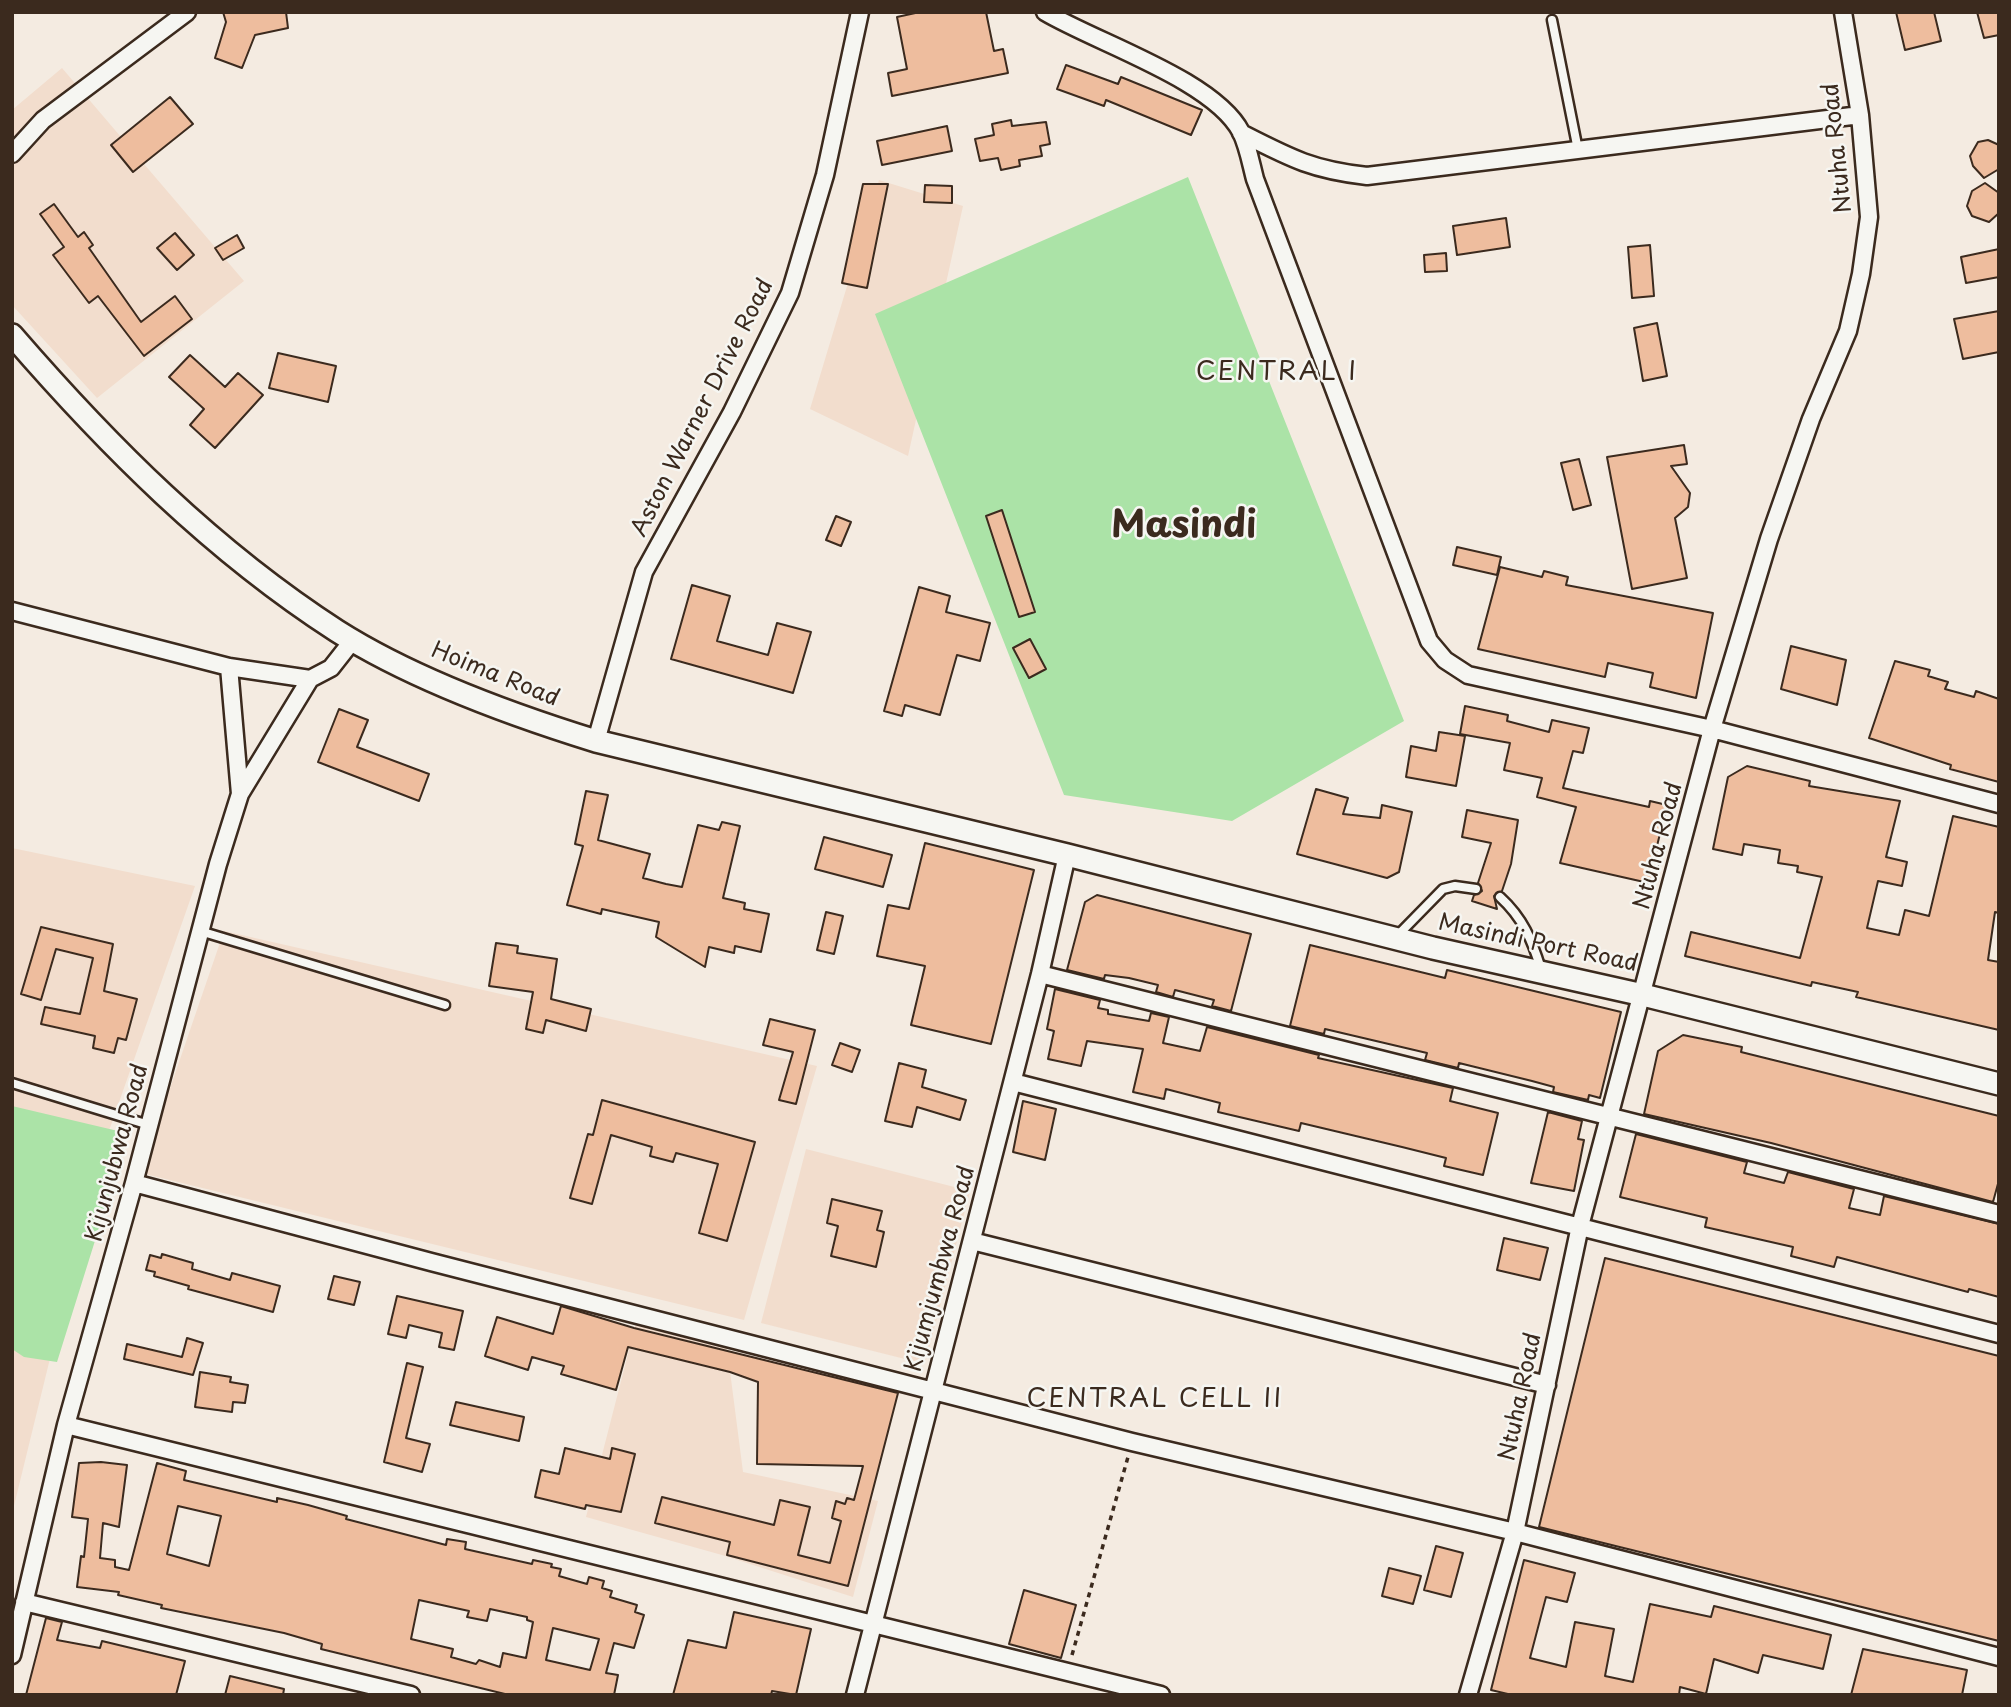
<!DOCTYPE html>
<style>
body{margin:0}
#map{position:relative;width:2011px;height:1707px;overflow:hidden;background:#f4ebe1;font-family:"Playpen Sans",sans-serif}
canvas{display:block}
.frame{position:absolute;inset:0;border:14px solid #3b2a1e;pointer-events:none}
</style>
<div id="map">
<canvas width="2011" height="1707"></canvas>
<div class="frame"></div>
</div>
<script>
const context = document.querySelector('canvas').getContext('2d');
context.lineJoin = 'round';
function fillPath(path, color) {
  context.fillStyle = color;
  context.fill(path, 'evenodd');
}
function strokePath(path, color, width, dash) {
  context.strokeStyle = color;
  context.lineWidth = width;
  context.lineCap = dash ? 'butt' : 'round';
  context.setLineDash(dash || []);
  context.stroke(path);
}
function label(font, color, halo, rows, align = 'center') {
  context.font = font + ' "Playpen Sans",sans-serif';
  context.lineWidth = 5;
  context.setLineDash([]);
  context.textBaseline = 'middle';
  context.strokeStyle = halo;
  context.fillStyle = color;
  for (const [text, x, y, turn = 0] of rows) {
    context.save();
    context.translate(x, y);
    context.rotate((+turn || 0) * Math.PI / 180);
    context.textAlign = isNaN(turn) ? turn : align;
    if (halo) context.strokeText(text, 0, 0);
    context.fillText(text, 0, 0);
    context.restore();
  }
}
fillPath(new Path2D(`
 M62,68l182,213 -147,117 -85,-93v-195z
 M879,180l84,26 -55,250 -98,-47z
 M12,848l183,38 -97,276 -86,352z
 M224,931l593,135 -73,254 -603,-147z
 M806,1149l164,42 -45,173 -164,-41z
 M636,1323l91,25 16,124 135,29 -25,96 -131,-42 -136,-38z`), '#f2ddcd');
fillPath(new Path2D(`
 M1188,177l216,544 -172,100 -168,-26 -189,-481z
 M12,1106l106,25 7,14 -68,217 -33,-5 -12,-8z`), '#abe3a7');
const building = new Path2D(`
 M223,12h63l2,16 -33,7 -13,33 -27,-10 11,-36z
 M920,12h66l8,39 9,-2 5,24 -116,23 -4,-23 19,-4 -10,-52z
 M1896,12h38l7,29 -36,9z
 M1977,12h22v23l-15,3z
 M1066,65l52,19 3,-7 81,33 -11,25 -85,-35 -2,6 -47,-17z
 M170,97l23,27 -60,48 -22,-27z
 M1011,120l1,6 34,-4 4,22 -10,2 2,10 -23,4 1,6 -19,4 -3,-12 -18,3 -5,-22 19,-4 -2,-11z
 M947,126l5,25 -70,14 -5,-24z
 M1988,140l11,5v24l-15,9 -11,-12 -3,-10 8,-14z
 M1985,183l14,10v20l-10,9 -17,-6 -5,-10 5,-15z
 M863,184h25l-21,104 -25,-5z
 M925,185l27,1v17l-28,-1z
 M54,204l24,33 6,-5 9,13 -4,3 52,74 34,-26 17,23 -48,37 -46,-60 -9,7 -36,-48 11,-8 -24,-33z
 M1506,218l4,29 -53,8 -4,-29z
 M175,233l19,22 -17,15 -20,-22z
 M237,235l7,13 -21,12 -8,-12z
 M1650,245l4,51 -22,2 -4,-51z
 M1999,249v28l-33,6 -5,-26z
 M1446,253l1,18 -22,1 -1,-17z
 M1999,311v41l-36,7 -9,-40z
 M1657,323l10,53 -24,5 -9,-53z
 M278,353l58,13 -8,36 -59,-14z
 M190,355l35,32 13,-14 25,22 -48,53 -25,-23 14,-16 -35,-32z
 M1684,445l3,19 -16,2 19,27 -2,14 -13,11 12,60 -55,11 -25,-132z
 M1579,459l12,46 -18,5 -12,-47z
 M1002,510l33,102 -16,5 -33,-101z
 M836,516l15,6 -10,24 -15,-6z
 M1457,547l44,10 -4,18 -44,-10z
 M1500,567l42,10 2,-6 24,6 -2,8 147,28 -17,85 -46,-11 3,-14 -45,-10 -3,14 -127,-28z
 M692,585l38,11 -13,45 51,14 9,-32 34,9 -18,61 -122,-34z
 M919,587l31,9 -4,16 44,11 -10,38 -23,-6 -17,60 -35,-10 -3,11 -18,-5z
 M1030,639l16,30 -17,9 -16,-30z
 M1791,646l55,14 -9,45 -56,-16z
 M1895,661l35,9 -2,6 20,6 -3,7 29,8 2,-6 23,8v83l-49,-13 1,-4 -82,-27z
 M1465,706l43,9 -1,6 42,11 3,-12 37,8 -6,25 -10,-2 -10,37 86,19 1,-6 17,4 -11,45 6,1 -9,33 -93,-21 16,-56 -39,-10 5,-19 -38,-8 6,-27 -50,-9z
 M339,709l29,11 -11,27 72,27 -10,27 -101,-39z
 M1439,732l26,4 -9,50 -50,-9 5,-31 25,5z
 M1747,766l63,15 -1,5 91,15 -14,56 21,5 -5,24 -24,-5 -11,47 32,7 6,-25 24,6 24,-100 46,11v86l-4,-1 -7,48 11,2v68l-143,-33 2,-5 -46,-10 -1,4 -126,-30 6,-24 109,26 22,-81 -25,-5 1,-6 -20,-3 2,-13 -36,-6 -2,11 -29,-6 15,-72z
 M1316,789l32,9 -5,16 37,4 2,-13 30,7 -13,60 -12,6 -90,-24z
 M586,791l22,4 -10,45 52,14 -7,24 23,6 16,3 16,-62 21,5 3,-8 18,4 -17,72 22,5 -1,6 25,5 -8,38 -26,-6 -1,7 -25,-6 -4,20 -49,-30 3,-15 -57,-13 -1,5 -34,-9 16,-59 -8,-2z
 M1467,810l51,10 -7,44 -9,27 -8,5 3,13 -25,-8 2,-6 8,-4 -4,-8 13,-40 -29,-6z
 M824,837l68,18 -9,32 -68,-18z
 M925,843l109,27 -43,174 -80,-19 14,-59 -48,-10 11,-51 21,4z
 M1097,895l154,39 -20,77 -19,-5 2,-6 -39,-10 -2,7 -17,-5 2,-7 -29,-7 -24,-3 -1,4 -37,-9 18,-68z
 M826,912l17,4 -9,38 -17,-4z
 M41,927l72,17 -9,47 33,8 -11,41 -8,-2 -4,15 -21,-5 2,-12 -54,-12 4,-17 35,7 13,-56 -37,-9 -15,51 -20,-6z
 M496,943l22,3 -1,7 40,6 -6,40 40,10 -5,22 -40,-11 -3,13 -17,-4 7,-37 -44,-6z
 M1310,945l135,33 2,-8 174,42 -21,86 -11,-3 -1,5 -35,-8 1,-5 -22,-6 -73,-18 -1,5 -33,-8 2,-7 -102,-24 -1,5 -34,-8z
 M1055,989l45,11 -2,8 10,2v4l41,7 2,-8 18,4 -6,26 37,8 7,-24 112,28 -1,3 135,30 -3,13 48,12 -15,62 -39,-9 2,-8 -44,-11 -101,-24 -2,8 -81,-19 2,-9 -54,-14 -2,10 -31,-7 10,-43 -56,-8 -6,25 -33,-7 6,-28 -7,-2z
 M770,1019l45,11 -19,74 -17,-4 14,-48 -30,-7z
 M1683,1035l59,12 -1,5 258,64v64l-6,22 -222,-59 -127,-29 14,-63z
 M840,1043l20,7 -8,22 -20,-7z
 M899,1063l27,7 -4,17 44,13 -6,20 -43,-13 -5,20 -27,-6z
 M602,1100l153,42 -28,99 -28,-8 19,-69 -42,-11 -3,9 -23,-6 2,-9 -41,-12 -19,69 -22,-6 18,-64 5,1z
 M1023,1101l33,8 -11,51 -32,-8z
 M1548,1112l34,9 -4,18 6,1 -10,51 -43,-8z
 M1636,1134l111,28 -3,11 40,10 4,-11 66,17 -5,19 31,7 4,-19 115,28v73l-30,-8 -1,3 -131,-35 -3,10 -43,-11 2,-9 -88,-20 2,-9 -87,-21z
 M832,1199l50,12 -5,19 7,2 -8,35 -45,-11 7,-30 -11,-3z
 M1504,1238l44,10 -8,32 -43,-10z
 M162,1254l31,9 -1,6 38,11 2,-7 48,13 -7,26 -85,-23 1,-3 -35,-10 1,-4 -9,-2 4,-15 11,3z
 M1605,1258l394,98v285l-460,-114z
 M334,1276l26,6 -6,23 -26,-6z
 M397,1296l66,15 -9,39 -15,-3 3,-14 -33,-8 -3,13 -18,-4z
 M561,1306l73,22 264,65 -50,193 -121,-31 3,-13 -75,-19 7,-26 112,28 6,-25 30,7 -12,48 32,8 11,-42 -9,-3 4,-17 9,3 2,-6 7,2 9,-34 -106,-2 1,-82 -28,-10 -102,-25 -12,43 -55,-16 3,-8 -32,-9 -4,13 -43,-14 12,-39 56,17z
 M187,1338l16,5 -10,32 -69,-16 3,-15 55,13z
 M407,1363l16,4 -17,71 24,6 -8,28 -38,-10z
 M200,1372l31,5 -1,5 18,3 -3,18 -12,-1 -1,10 -37,-5z
 M456,1402l68,15 -5,24 -69,-16z
 M565,1448l45,11 2,-11 23,6 -14,58 -35,-7 -1,4 -50,-12 6,-27 18,4z
 M101,1462l26,3 -8,62 -16,-4 -3,35 15,2v7l14,3 28,-107 29,8 -2,9 93,22v-4l31,7 39,11 -1,3 100,26 1,-6 19,3 -1,7 67,15 1,-4 19,4 -1,3 10,2 -2,7 28,8 2,-7 15,4 -2,7 10,3 -2,6 27,8 -2,7 9,3 -10,33 -20,-5 -8,30 12,2 -4,20h-105l-188,-46 1,-5 -38,-11 -123,-25 1,-3 -44,-10 1,-3 -42,-5 4,-31 3,1 4,-38 -16,-2 7,-54zM178,1506l43,10 -12,50 -42,-12zM419,1600l50,11 -2,6 20,4 3,-12 37,8v3l6,2 -7,36 -23,-5 -3,14 -21,-7 -3,4 -25,-7 2,-8 -42,-10zM553,1628l46,11 -9,31 -44,-10z
 M1436,1546l27,7 -12,44 -27,-7z
 M1524,1560l51,13 -8,29 -21,-5 -16,61 36,9 9,-45 39,7 -9,47 28,6 17,-78 61,13 3,-11 117,29 -8,34 -60,-14 -5,18 -44,-14 -8,35 -26,-7 -1,8h-167l-21,-5z
 M1389,1568l32,8 -8,28 -31,-8z
 M1024,1590l52,15 -15,53 -52,-14z
 M734,1612l77,17 -15,66 -24,-4 -1,4h-98l15,-55 38,8z
 M46,1618l16,4 -5,18 43,8 2,-7 83,20 -9,34h-150z
 M1863,1649l104,21 -5,25h-111z
 M230,1676l54,13 -1,6h-58z`);
fillPath(building, '#eebd9e');
strokePath(building, '#3b2a1e', 2);
const service = new Path2D(`
 M1552,20l26,130
 M1500,897c23,21 32,43 41,72
 M200,931l245,74
 M1397,936l46,-47 12,-3 21,3
 M12,1083l137,42`);
const minor = new Path2D(`
 M1045,12c52,31 169,68 196,120 7,14 10,32 14,47l174,462 16,19 23,15 244,54 287,75
 M1241,133c49,25 71,37 126,43l493,-61
 M12,154l31,-34 144,-108
 M12,611l217,56 81,12 21,-11 22,-28
 M229,667l11,127
 M596,741l48,-169 88,-160 58,-119 35,-118 35,-163
 M1040,974l959,240
 M1013,1082l986,252
 M134,1183l297,79 701,180 383,90 484,125
 M972,1241l575,144
 M66,1425l1095,270
 M24,1602l387,93
 M12,1655l54,-230 68,-242 84,-319 22,-70 70,-115
 M855,1695l185,-721 27,-119
 M1468,1695l47,-163 65,-306 132,-497 57,-190 42,-120 37,-88 13,-57 8,-57 -9,-102 -17,-103`);
const secondary = new Path2D(`
 M12,335c96,111 201,216 325,296 74,47 175,84 259,110l471,114 366,93 210,47 356,89`);
strokePath(service, '#3b2a1e', 13);
strokePath(minor, '#3b2a1e', 21);
strokePath(secondary, '#3b2a1e', 26);
strokePath(new Path2D(`
 M1072,1655l56,-198`), '#3b2a1e', 3.5, [5, 5]);
strokePath(service, '#f6f6f2', 8);
strokePath(minor, '#f6f6f2', 16);
strokePath(secondary, '#f6f6f2', 21);
label('23px', '#3b2a1e', '#f6f6f2', [
 ["Ntuha Road",1838,148,-96],
 ["Aston Warner Drive Road",703,408,-63],
 ["Hoima Road",495,675,22],
 ["Ntuha Road",1659,846,-75],
 ["Masindi Port Road",1538,944,12],
 ["Kijunjubwa Road",118,1153,-75],
 ["Kijumjumbwa Road",941,1269,-75],
 ["Ntuha Road",1521,1397,-78]
]);
context.letterSpacing = '2px';
label('26px', '#3b2a1e', '#f6f6f2', [
 ["CENTRAL I",1277,373],
 ["CENTRAL CELL II",1155,1400]
]);
context.letterSpacing = '0px';
label('bold 37px', '#3b2a1e', '#f6f6f2', [
 ["Masindi",1184,527]
]);
</script>
